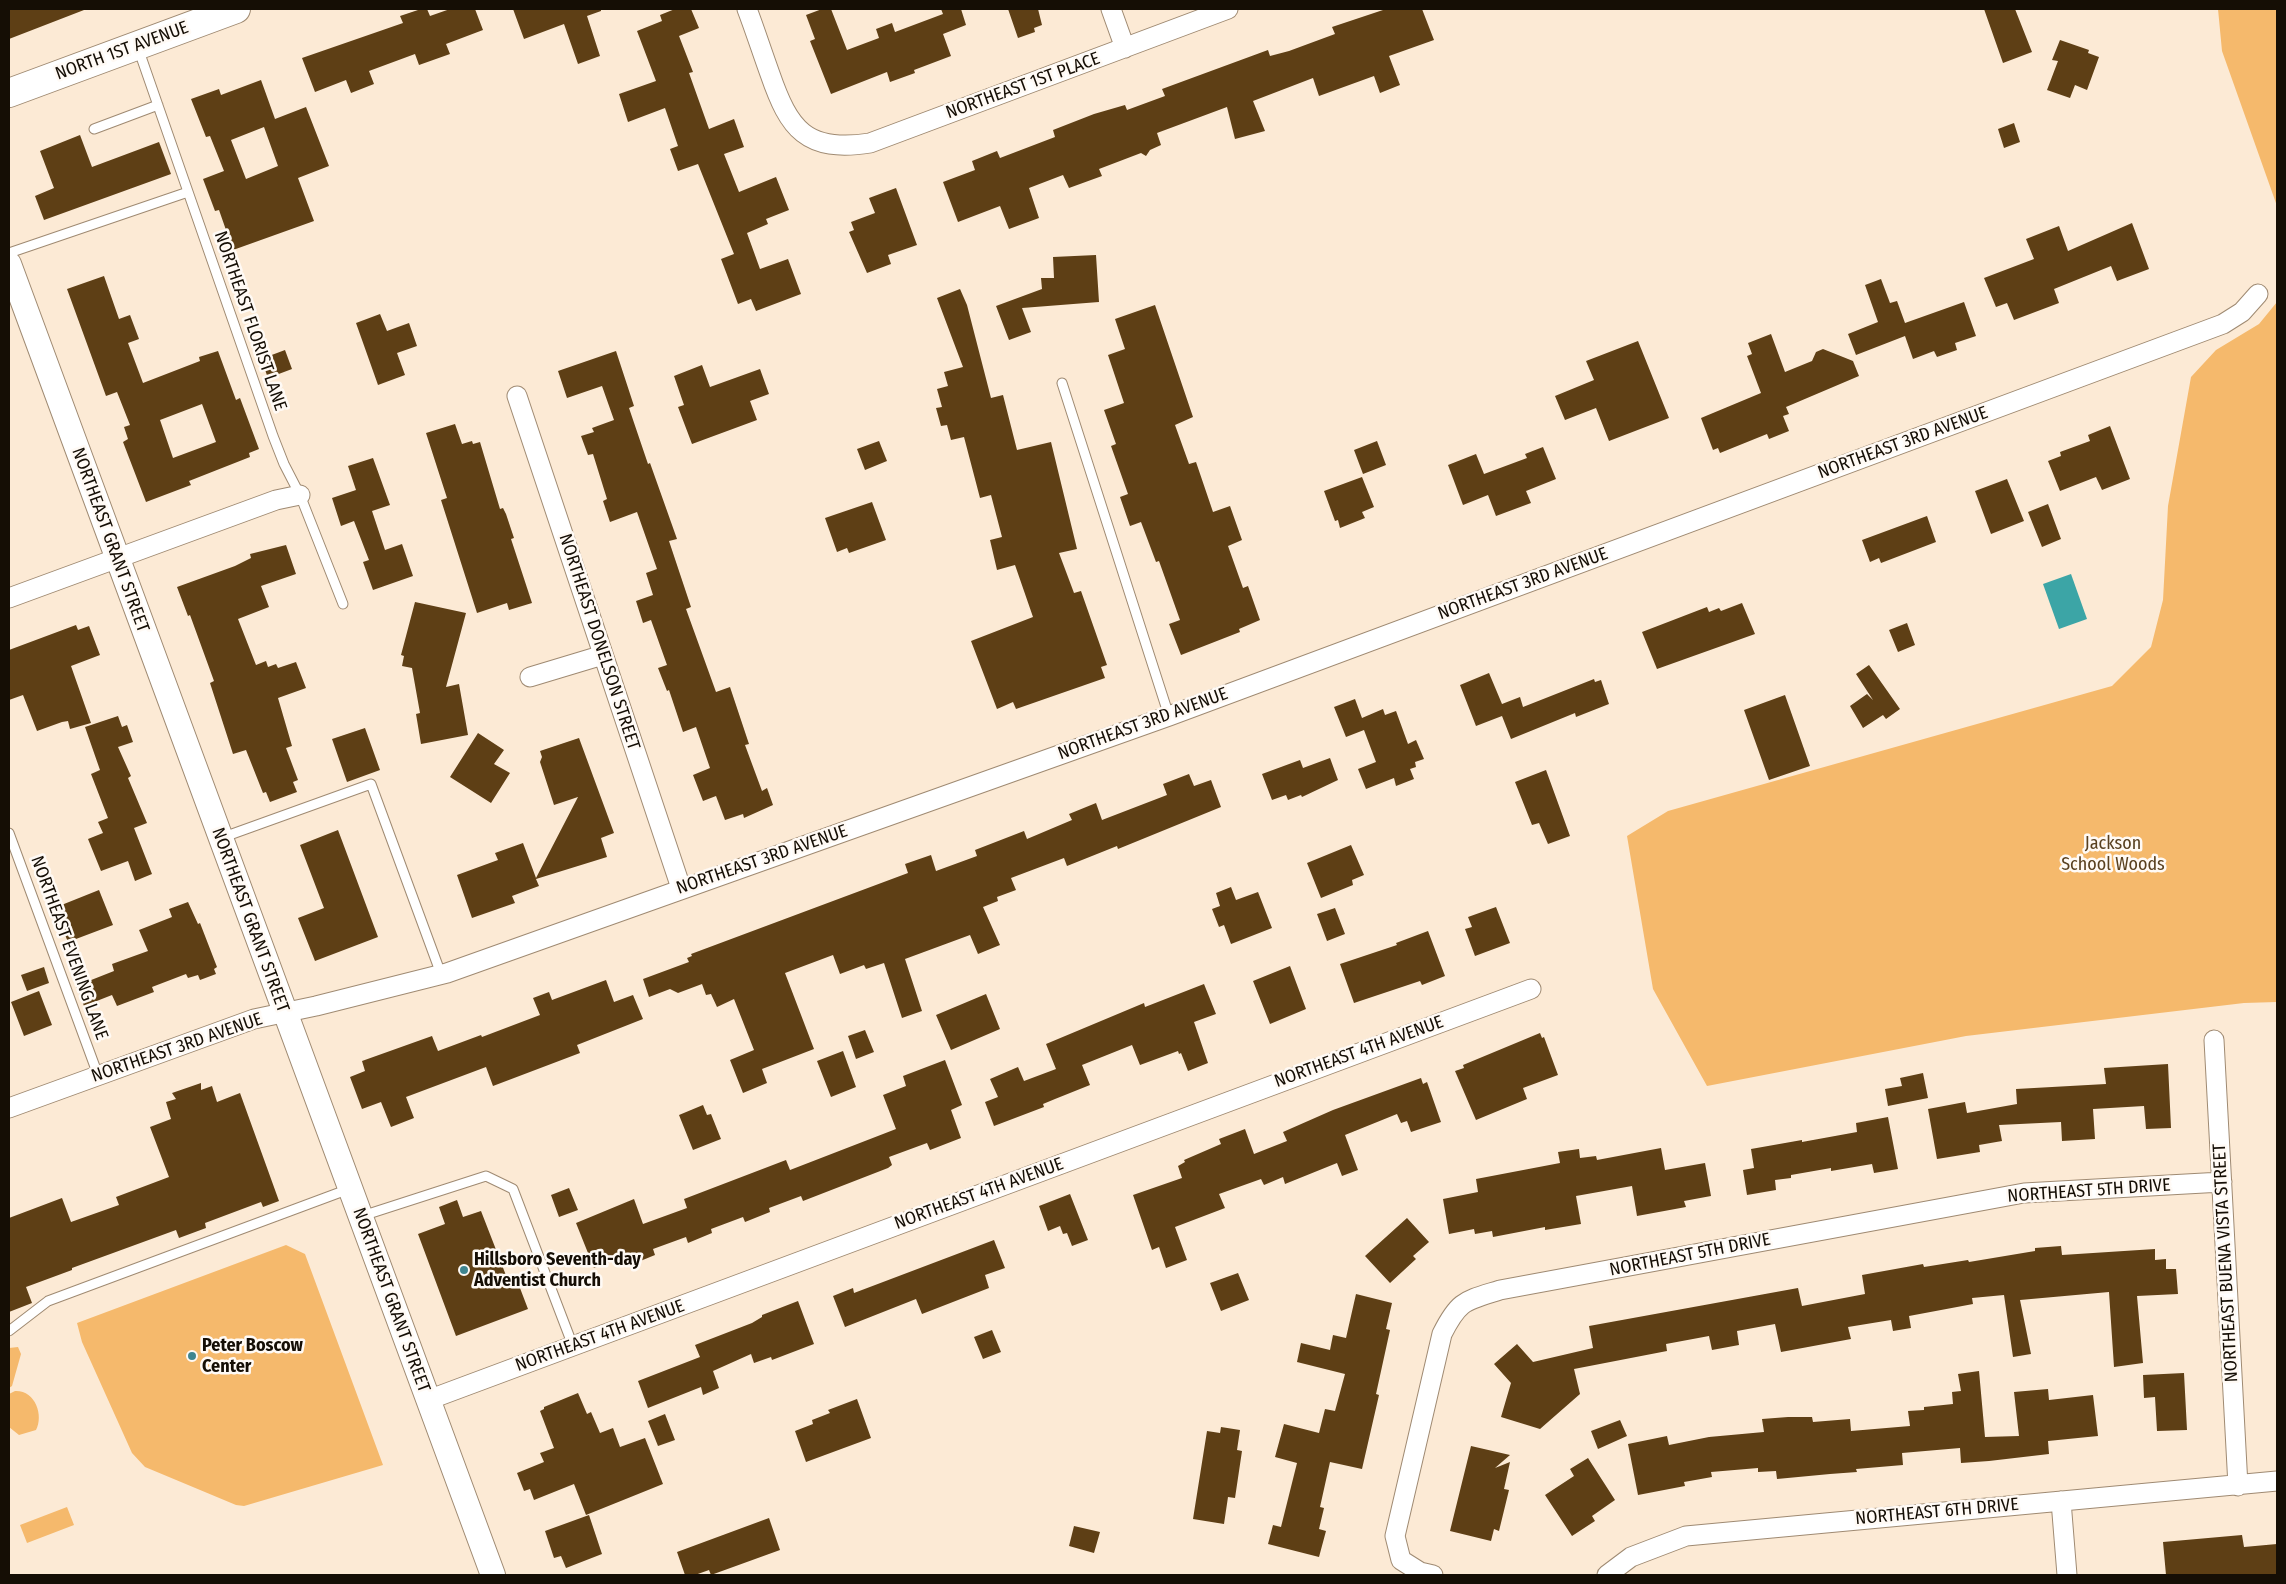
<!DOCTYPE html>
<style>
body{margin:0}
#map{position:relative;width:2286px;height:1584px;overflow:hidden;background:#fcead5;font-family:"Fira Sans Condensed",sans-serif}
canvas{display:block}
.frame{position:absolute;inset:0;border:10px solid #150e05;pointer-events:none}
</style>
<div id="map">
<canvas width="2286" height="1584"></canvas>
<div class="frame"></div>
</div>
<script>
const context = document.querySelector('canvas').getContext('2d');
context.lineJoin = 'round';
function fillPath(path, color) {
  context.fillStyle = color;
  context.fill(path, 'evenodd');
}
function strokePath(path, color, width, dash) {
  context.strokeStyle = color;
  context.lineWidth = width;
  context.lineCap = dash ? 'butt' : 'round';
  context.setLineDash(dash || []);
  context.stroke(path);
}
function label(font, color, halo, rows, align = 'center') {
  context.font = font + ' "Fira Sans Condensed",sans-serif';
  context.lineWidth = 5;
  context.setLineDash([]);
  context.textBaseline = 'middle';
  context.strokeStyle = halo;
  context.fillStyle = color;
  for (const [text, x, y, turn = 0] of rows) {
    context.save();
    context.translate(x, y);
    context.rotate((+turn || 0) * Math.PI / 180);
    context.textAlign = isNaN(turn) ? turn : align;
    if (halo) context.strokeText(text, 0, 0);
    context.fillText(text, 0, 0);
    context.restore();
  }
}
fillPath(new Path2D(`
 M2218,9h59v197l-55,-155z
 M2277,302v700l-33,1 -278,33 -259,50 -54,-97 -26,-153 41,-25 444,-125 39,-39 12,-47 5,-94 23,-129 25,-27 43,-26z
 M286,1245l19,9 78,211 -139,41 -8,-1 -91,-38 -13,-14 -50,-111 -5,-19z
 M18,1347l3,7 -9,32 -3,2v-40z
 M15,1391c20,-1 29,24 21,39l-17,5 -10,-8v-33z
 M67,1507l7,18 -47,18 -7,-18z`), '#f5b96c');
fillPath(new Path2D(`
 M2071,574l16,45 -28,10 -16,-45z`), '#3ca5a6');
fillPath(new Path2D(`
 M9,9h75v1l-75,29z
 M421,9h6l3,7 20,-7h25l8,21 -37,14 4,10 -31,11 -4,-11 -46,17 5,13 -23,9 -5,-13 -31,12 -13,-34 101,-35 -3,-7z
 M513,9h88v2l-14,5 13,40 -22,8 -14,-40 -40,15z
 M675,9h16l8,19 -20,8 14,36 -4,1 20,56 25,-10 10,28 -20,7 15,38 37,-15 13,33 -23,9 2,5 -21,9 13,36 28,-10 13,35 -45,17 -5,-12 -13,5 -17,-45 13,-5 -36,-90 -20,7 -8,-22 8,-3 -13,-38 -37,14 -9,-28 37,-13 -19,-50 25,-10 -2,-6z
 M822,9h9l16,41 32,-12 -3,-9 16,-6 3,9 48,-18 -2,-5h20l5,16 -23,9 8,22 -37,14 1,3 -25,9 -3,-10 -56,22 -21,-53 5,-2 -9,-24z
 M1008,9h30l4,16 -8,3 1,4 -17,6z
 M1386,9h36l12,31 -45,16 11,29 -20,8 -6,-17 -55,20 -6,-18 -60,23 12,30 -30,8 -8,-32 -70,26 4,12 -11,5 -4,6 -5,-3 -42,16 3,7 -33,12 -6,-13 -34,13 10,30 -30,11 -9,-23 -42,16 -15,-40 32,-12 -3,-9 25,-10 3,7 55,-21 -2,-7 41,-16 31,-9 2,5 38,-14 -3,-7 106,-39 2,6 19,-5 46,-17 -3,-7z
 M1984,9h31l17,43 -29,11z
 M2060,40l29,10 -1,3 11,4 -12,33 -12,-5 -5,13 -23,-8 11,-29 -6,-1z
 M261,80l14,39 31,-12 23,59 -31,12 16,43 -81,29 -14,-40 -4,1 -12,-32 21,-8 -14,-35 -4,1 -15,-38 28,-10 2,6zM264,127l14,39 -32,13 -15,-39z
 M2014,123l6,19 -16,6 -6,-19z
 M80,135l12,32 67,-25 12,32 -127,46 -9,-24 19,-8 -14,-37z
 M896,188l21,57 -29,10 3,9 -24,9 -18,-41 5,-2 -3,-8 24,-9 -6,-15z
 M2132,223l17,46 -32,12 -6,-15 -57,23 5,14 -45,17 -7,-17 -11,4 -12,-29 50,-19 -8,-20 33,-13 9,25z
 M1096,255l3,47 -77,6 9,24 -22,8 -13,-34 46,-17 -1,-11h13l-1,-21z
 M104,276l15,43 11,-4 9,24 -11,4 15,40 57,-22 -1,-4 19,-6 18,49 4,-2 19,51 -10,4 1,4 -61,24 2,4 -45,17 -23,-60 5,-3 -4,-12 6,-2 -13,-33 -11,4 -39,-107zM202,404l14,38 -43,16 -13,-38z
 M1881,279l9,24 7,-2 8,22 59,-21 12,34 -21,7 2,7 -20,7 -3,-6 -21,8 -8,-23 -49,19 -8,-21 30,-12 -13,-37z
 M960,289l7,16 24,93 12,-3 14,55 34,-8 26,107 -18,4 15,40 7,-2 26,74 -6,2 4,11 -89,31 -3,-7 -16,7 -26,-68 62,-24 -18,-52 -18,5 -7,-30 12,-3 -11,-42 -11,3 -16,-61 -13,3 -4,-15 -6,1 -5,-18 6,-1 -5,-18 11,-3 -4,-14 19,-5 -26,-69z
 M1155,305l38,112 -18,8 14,39 7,-2 17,50 17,-6 12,34 -14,6 15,42 5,-2 12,34 -21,9 1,3 -59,23 -12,-31 11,-4 -21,-59 -3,1 -15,-40 -11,4 -10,-29 8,-3 -17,-48 5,-2 -12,-34 20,-7 -16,-48 17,-6 -10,-30z
 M380,314l7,17 22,-8 8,23 -20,7 8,22 -27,10 -22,-62z
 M1771,334l14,38 27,-11 4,-9 7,-3 30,12 6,15 -73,31 3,7 -6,2 6,15 -20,8 -2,-5 -47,19 -2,-5 -5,2 -12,-32 60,-25 -14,-37 5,-2 -4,-11z
 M1638,341l31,77 -60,23 -13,-33 -31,12 -10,-24 39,-16 -8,-19z
 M285,350l7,19 -24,9 -7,-19z
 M616,351l18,55 -5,2 19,56 2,-1 27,76 -8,2 22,66 -5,2 30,83 14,-5 19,57 -4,1 17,46 5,-3 6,17 -29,13 -1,-4 -18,6 -9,-24 -13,5 -10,-26 17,-7 -14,-41 -13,5 -14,-42 -2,1 -9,-23 9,-3 -16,-45 -8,3 -7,-22 17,-6 -7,-22 11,-4 -20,-57 -27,10 -7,-21 4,-2 -14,-45 -5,1 -7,-19 13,-4 -2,-4 22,-8 -12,-34 -35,12 -9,-27z
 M702,365l8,22 50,-18 9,25 -19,7 7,19 -65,24 -14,-37 6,-2 -10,-29z
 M455,424l7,20 10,-3 1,3 7,-2 20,67 3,-1 3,6 8,24 -3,1 21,64 -23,7 -2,-7 -30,10 -36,-113 6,-2 -21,-65z
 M2110,426l20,53 -28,11 -6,-13 -36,14 -12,-30 13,-5 -1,-4 30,-11 -2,-6z
 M879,441l8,20 -22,9 -8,-21z
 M1377,441l9,24 -23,9 -9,-24z
 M1543,447l13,32 -30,12 5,12 -35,13 -8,-21 -25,10 -15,-40 28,-11 8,20 43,-16 -2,-4z
 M373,458l17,47 -18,6 13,39 17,-6 11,32 -40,14 -10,-28 6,-2 -15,-39 -13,5 -9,-28 24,-8 -8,-24z
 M1362,477l12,30 -12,5 3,6 -25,10 -2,-8 -3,1 -11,-30z
 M2007,479l17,42 -33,13 -16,-43z
 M872,502l14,38 -37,13 -2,-5 -10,4 -12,-34z
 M2048,504l13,35 -19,8 -14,-35z
 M1927,516l9,26 -55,21 -2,-5 -9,4 -8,-22z
 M286,545l10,29 -35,12 8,21 -31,12 18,46 10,-4 2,6 8,-3 2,4 18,-6 10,26 -28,10 14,48 -6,2 12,32 -5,2 4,10 -27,10 -4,-10 -3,1 -17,-43 -13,4 -23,-71 4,-2 -24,-66 -2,1 -11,-29 58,-21 16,-8 -1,-4z
 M415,602l51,11 -20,74 13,-3 9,51 -47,9 -5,-30 4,-1 -8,-45 -10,-2 2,-10 -3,-1z
 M1742,603l13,31 -98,35 -15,-37 65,-25 2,5 10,-4 2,3z
 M1907,623l8,22 -17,7 -9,-22z
 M76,625l2,5 11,-4 11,29 -29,11 20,57 -21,6 -2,-8 -6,1 -25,9 -14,-36 -14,5v-50z
 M1869,665l31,44 -14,10 -3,-4 -20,13 -13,-22 17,-12 6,6 -17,-26z
 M1489,673l13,31 18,-7 3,10 71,-28 1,3 6,-2 8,24 -33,13 -1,-4 -64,26 -9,-23 -26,10 -16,-41z
 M1785,695l25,71 -41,14 -25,-70z
 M1355,699l7,19 21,-9 2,6 11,-4 12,33 8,-4 8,19 -9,3 1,5 -6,2 4,10 -18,7 -2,-8 -28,11 -8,-20 18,-7 -12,-32 -18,7 -12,-30z
 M118,716l4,11 5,-2 6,17 -15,5 13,29 -3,2 19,45 -13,5 18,46 -17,7 -7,-20 -27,10 -13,-32 15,-6 -5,-11 10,-4 -17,-44 9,-4 -15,-43z
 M365,728l15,42 -33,12 -15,-43z
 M478,733l26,17 -10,14 16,9 -19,30 -41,-26z
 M579,738l35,95 -13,5 6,19 -71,22 3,7 -27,10 3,7 -43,15 -15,-43 41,-15 -3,-7 28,-10 13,35 42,-81 -24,8 -14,-43 2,-5 -2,-6z
 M1330,758l8,22 -36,17 -1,-2 -13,5 -2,-5 -14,5 -10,-26 38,-14 3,8z
 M1546,770l24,66 -22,8 -9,-21 -7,2 -17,-43z
 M1189,774l5,12 17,-6 10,27 -103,42 -1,-3 -50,20 -3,-8 -53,20 5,12 -19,7 1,4 -15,6 17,38 -22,9 -8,-19 -65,24 17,52 -20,7 -18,-55 -18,6 -2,-4 -24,9 -7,-19 -48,18 29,76 -52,20 5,14 -24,10 -13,-33 24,-10 -20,-51 -17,8 -6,-13 -5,1 -4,-11 -24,9 -8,-4 -21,8 -6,-18 46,-17 -2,-4 5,-2 -1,-2 217,-81 -3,-9 26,-9 5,16 41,-15 -2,-6 49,-19 3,8 45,-19 -3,-6 27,-11 6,17 65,-25 -4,-11z
 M338,830l40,107 -63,24 -17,-43 26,-10 -24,-63z
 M1351,845l13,30 -12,5 1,5 -32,13 -14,-35z
 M1231,887l5,13 22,-8 14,36 -41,16 -7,-19 -5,2 -7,-18 8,-3 -4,-13z
 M99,890l14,35 -45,17 -14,-34z
 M188,902l10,22 2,-1 17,44 -3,2 2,5 -16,6 -2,-5 -10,3 -2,-4 -34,13 2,5 -37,14 -5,-11 -28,11 -8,-20 38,-15 -2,-7 36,-13 -9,-21 33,-13 -3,-8z
 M1496,907l14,36 -35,13 -10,-27 7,-2 -4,-10z
 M1335,908l10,26 -18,7 -10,-27z
 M1428,931l17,45 -23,9 -2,-4 -66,22 -14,-39 57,-19 -1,-2z
 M1290,966l16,43 -36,15 -17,-43z
 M44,967l5,16 -22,8 -6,-16z
 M606,980l8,22 19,-7 10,24 -66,26 3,8 -87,33 -7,-19 -80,30 8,21 -23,9 -10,-25 -19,7 -12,-32 15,-6 -3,-10 70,-25 6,15 43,-16 1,2 58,-22 -7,-17 16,-6 3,8z
 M1204,984l12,30 -22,8 14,41 -20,8 -7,-18 -2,1 -1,-3 -38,14 -8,-20 -50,20 8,20 -35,14 -12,5 1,3 -50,19 -9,-24 13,-5 -8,-18 28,-12 6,14 32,-12 -10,-25 98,-41 1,4z
 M39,991l13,34 -28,11 -13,-34z
 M986,994l14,35 -49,21 -15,-35z
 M865,1030l9,22 -18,7 -8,-23z
 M1540,1033l2,5 2,-1 14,38 -35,13 4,11 -51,21 -21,-49 9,-3 -1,-3z
 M843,1051l13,36 -25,10 -14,-36z
 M945,1060l17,45 -11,5 10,28 -31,12 -3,-7 -38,14 3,8 -4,3 -85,33 -2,-5 -32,12 1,4 -25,10 -2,-5 -32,12 1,4 -24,10 -2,-6 -33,12 2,6 -27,11 -3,-10 -31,12 -18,-45 58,-24 9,25 44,-16 -3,-9 102,-39 4,10 106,-41 -13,-34 23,-9 -3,-10z
 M2168,1064l3,64 -25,1 -2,-23 -51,3 2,30 -33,2 -1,-19 -62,3 3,16 -23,4 1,7 -43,7 -9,-50 37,-7 2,11 50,-9 -1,-15 90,-5 -2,-16z
 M1923,1073l5,25 -40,8 -3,-17 17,-3 -2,-8z
 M1421,1078l2,6 4,-2 14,40 -30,10 -4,-11 -6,2 -4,-9 -52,21 13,35 -16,6 -5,-13 -52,21 -2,-7 -19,8 -3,-6 -42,15 6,14 -50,19 12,33 -21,8 -7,-21 -7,3 -19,-55 49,-17 -4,-12 7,-4 -1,-2 37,-16 -2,-5 26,-10 9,25 33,-13 -4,-9 50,-22z
 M201,1083v7l11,-4 5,16 23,-9 39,108 -16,6 -2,-5 -56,21 1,5 -27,10 -3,-8 -104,38v2l-46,17 6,16 -23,9v-94l53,-20 9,24 48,-17 -3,-8 53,-20 -19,-50 21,-8 -5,-17 10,-3 -4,-6z
 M703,1105l4,10 4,-1 10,25 -28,11 -14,-35z
 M1888,1117l10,52 -24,4 -2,-9 -41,7v-3l-40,7v3l-16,2 1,10 -29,5 -4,-25 11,-2 -3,-19 51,-9v2l55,-10 -1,-9z
 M1661,1148l4,22 40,-7 6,33 -27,5 2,6 -49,9 -5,-30 -56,10 5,28 -36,6v-3l-52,10 -1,-6 -17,3 -1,-5 -25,5 -6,-35 35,-7 -2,-13 84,-16 -2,-11 21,-3 1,9 16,-2 1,4z
 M569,1188l9,22 -19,7 -8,-22z
 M1070,1194l18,46 -16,6 -5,-13 -4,1 -3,-8 -12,5 -9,-25z
 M457,1200l6,17 18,-6 26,67 8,-3 13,34 -72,27 -38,-102 27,-10 -6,-17z
 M1407,1218l22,24 -16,14 3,3 -26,24 -25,-27z
 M994,1240l11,28 -20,7 4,13 -67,26 -6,-15 -71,28 -12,-31 20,-8 1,5z
 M2061,1246l1,9 93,-6v11l11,-1v10h10l2,25 -41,2 6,67 -29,4 -5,-75 -89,8 11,54 -18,3 -9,-62 -32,3 1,6 -64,12 2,12 -18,3 -2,-11 -43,7 3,12 -70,13 -6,-28 -38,7 2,14 -27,5 -3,-14 -43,8 1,7 -93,18 6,25 -40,35 -39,-12 10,-34 -17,-19 23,-20 16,18 60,-14 -4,-22 209,-38 4,18 63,-12 -3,-19 61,-11 1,3 44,-7 1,2 66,-11v-3z
 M1238,1273l11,27 -28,11 -11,-28z
 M1356,1294l36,9 -6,26 4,1 -14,64 3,1 -17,74 -32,-7 -10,45 4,1 -5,21 7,2 -7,26 -51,-13 5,-19 8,2 16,-64 -22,-6 9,-33 35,9 6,-24 10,2 10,-37 -48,-12 4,-19 29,7 3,-15 13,3z
 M798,1301l16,43 -42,16 -1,-3 -17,6 -3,-9 -38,17 6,17 -16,7 -2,-8 -53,21 -10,-27 62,-24 -5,-12 57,-22 10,-6v-2z
 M992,1330l9,22 -18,7 -9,-22z
 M1979,1371l6,66 34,-1 -5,-44 34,-3 1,11 44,-5 5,41 -50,5 1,13 -60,7 -28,2 -1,-15 -58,5 1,12 -47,4 1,3 -27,2 -53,5 -1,-8 -18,1v-4l-47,4 1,5 -28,5 1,4 -47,9 -10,-51 39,-8 2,9 40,-8 55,-5 -2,-13 26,-2h24l1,5 37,-3 1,12 59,-5 -2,-15 16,-1v-3l29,-3 -1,-12 9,-1 -3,-17z
 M2184,1373l3,57 -30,1 -2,-34 -11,1 -1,-23z
 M578,1393l9,21 4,-2 9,21 13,-5 7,19 25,-9 18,46 -77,31 -12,-31 -40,16 -4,-11 -6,2 -7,-18 27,-11 -4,-9 14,-5 -14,-37 4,-2v-2z
 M857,1399l14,39 -65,24 -11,-31 18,-7 -1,-4 18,-7 -2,-3z
 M665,1414l10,26 -17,6 -10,-25z
 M1620,1420l7,16 -29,13 -7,-18z
 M1221,1427l19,3 -3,20 5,1 -7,47 -7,-1 -4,27 -31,-5 14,-88 13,2z
 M1471,1446l39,9 -15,13 15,-6 -6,27 5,1 -10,41 -5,-2 -3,12 -41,-10z
 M1588,1458l27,42 -23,16 3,5 -23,15 -27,-41 29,-19 -4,-7z
 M589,1515l13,39 -36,14 -5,-12 -7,2 -9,-27z
 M769,1518l11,32 -69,25 -2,-5 -14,5h-10l-8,-23z
 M1074,1526l26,6 -6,21 -25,-7z
 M2242,1535l2,12 33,-3v31h-111l-3,-33z`), '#5e3f15');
const service = new Path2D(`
 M138,48l135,388 11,28 16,31 43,109
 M94,129l64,-24
 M9,253l179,-61
 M1062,383l107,333
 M9,833l89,242
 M221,838l150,-54 70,190
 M362,1216l124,-40 27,13 60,157
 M9,1331l39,-30 301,-112`);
const minor = new Path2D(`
 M747,9c8,21 15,43 23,65 19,55 36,79 100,69l358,-134
 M1111,9l14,39
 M517,396l164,492
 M9,598l267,-98 24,-5
 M530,677l73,-22
 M2214,1040l24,446
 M9,1108l245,-89 62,-13 131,-33 722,-257 1054,-392 19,-12 16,-18
 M428,1400l1103,-411
 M2061,1501l6,74
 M1433,1575l-13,-3 -19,-12 -6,-24 47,-202c17,-34 23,-33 58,-44l524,-97 198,-11
 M1607,1575l24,-18 55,-21 591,-55`);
const tertiary = new Path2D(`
 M9,264l484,1311`);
const primary = new Path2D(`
 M9,93l227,-84`);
strokePath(service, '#9f8a72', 11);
strokePath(minor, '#9f8a72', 21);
strokePath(tertiary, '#9f8a72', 26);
strokePath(primary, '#9f8a72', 30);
strokePath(service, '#fff', 9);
strokePath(minor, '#fff', 19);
strokePath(tertiary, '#fff', 24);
strokePath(primary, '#fff', 28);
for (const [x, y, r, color] of [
 [464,1270,5,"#3f8590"],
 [192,1356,5,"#3f8590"]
]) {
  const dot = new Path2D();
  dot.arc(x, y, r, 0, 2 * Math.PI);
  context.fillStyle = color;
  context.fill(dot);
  strokePath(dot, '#fffaf5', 2);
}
label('18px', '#150e05', '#fffaf5', [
 ["NORTH 1ST AVENUE",122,51,-20],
 ["NORTHEAST 1ST PLACE",1023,86,-20],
 ["NORTHEAST FLORIST LANE",250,321,71],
 ["NORTHEAST 3RD AVENUE",1903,443,-20],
 ["NORTHEAST GRANT STREET",110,540,70],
 ["NORTHEAST 3RD AVENUE",1523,584,-20],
 ["NORTHEAST DONELSON STREET",599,642,72],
 ["NORTHEAST 3RD AVENUE",1143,724,-20],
 ["NORTHEAST 3RD AVENUE",762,860,-19],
 ["NORTHEAST GRANT STREET",250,920,70],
 ["NORTHEAST EVENING LANE",69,948,70],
 ["NORTHEAST 3RD AVENUE",177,1048,-19],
 ["NORTHEAST 4TH AVENUE",1359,1052,-20],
 ["NORTHEAST 5TH DRIVE",2089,1191,-4],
 ["NORTHEAST 4TH AVENUE",979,1194,-20],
 ["NORTHEAST 5TH DRIVE",1690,1255,-11],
 ["NORTHEAST BUENA VISTA STREET",2226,1263,-93],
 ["NORTHEAST GRANT STREET",391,1300,70],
 ["NORTHEAST 4TH AVENUE",600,1336,-20],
 ["NORTHEAST 6TH DRIVE",1937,1512,-5]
]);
label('18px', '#59401f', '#fffaf5', [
 ["Jackson",2113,844],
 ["School Woods",2113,865]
]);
label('bold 18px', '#150e05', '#fffaf5', [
 ["Hillsboro Seventh-day",474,1260],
 ["Adventist Church",474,1281],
 ["Peter Boscow",202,1346],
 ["Center",202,1367]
], 'left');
</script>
